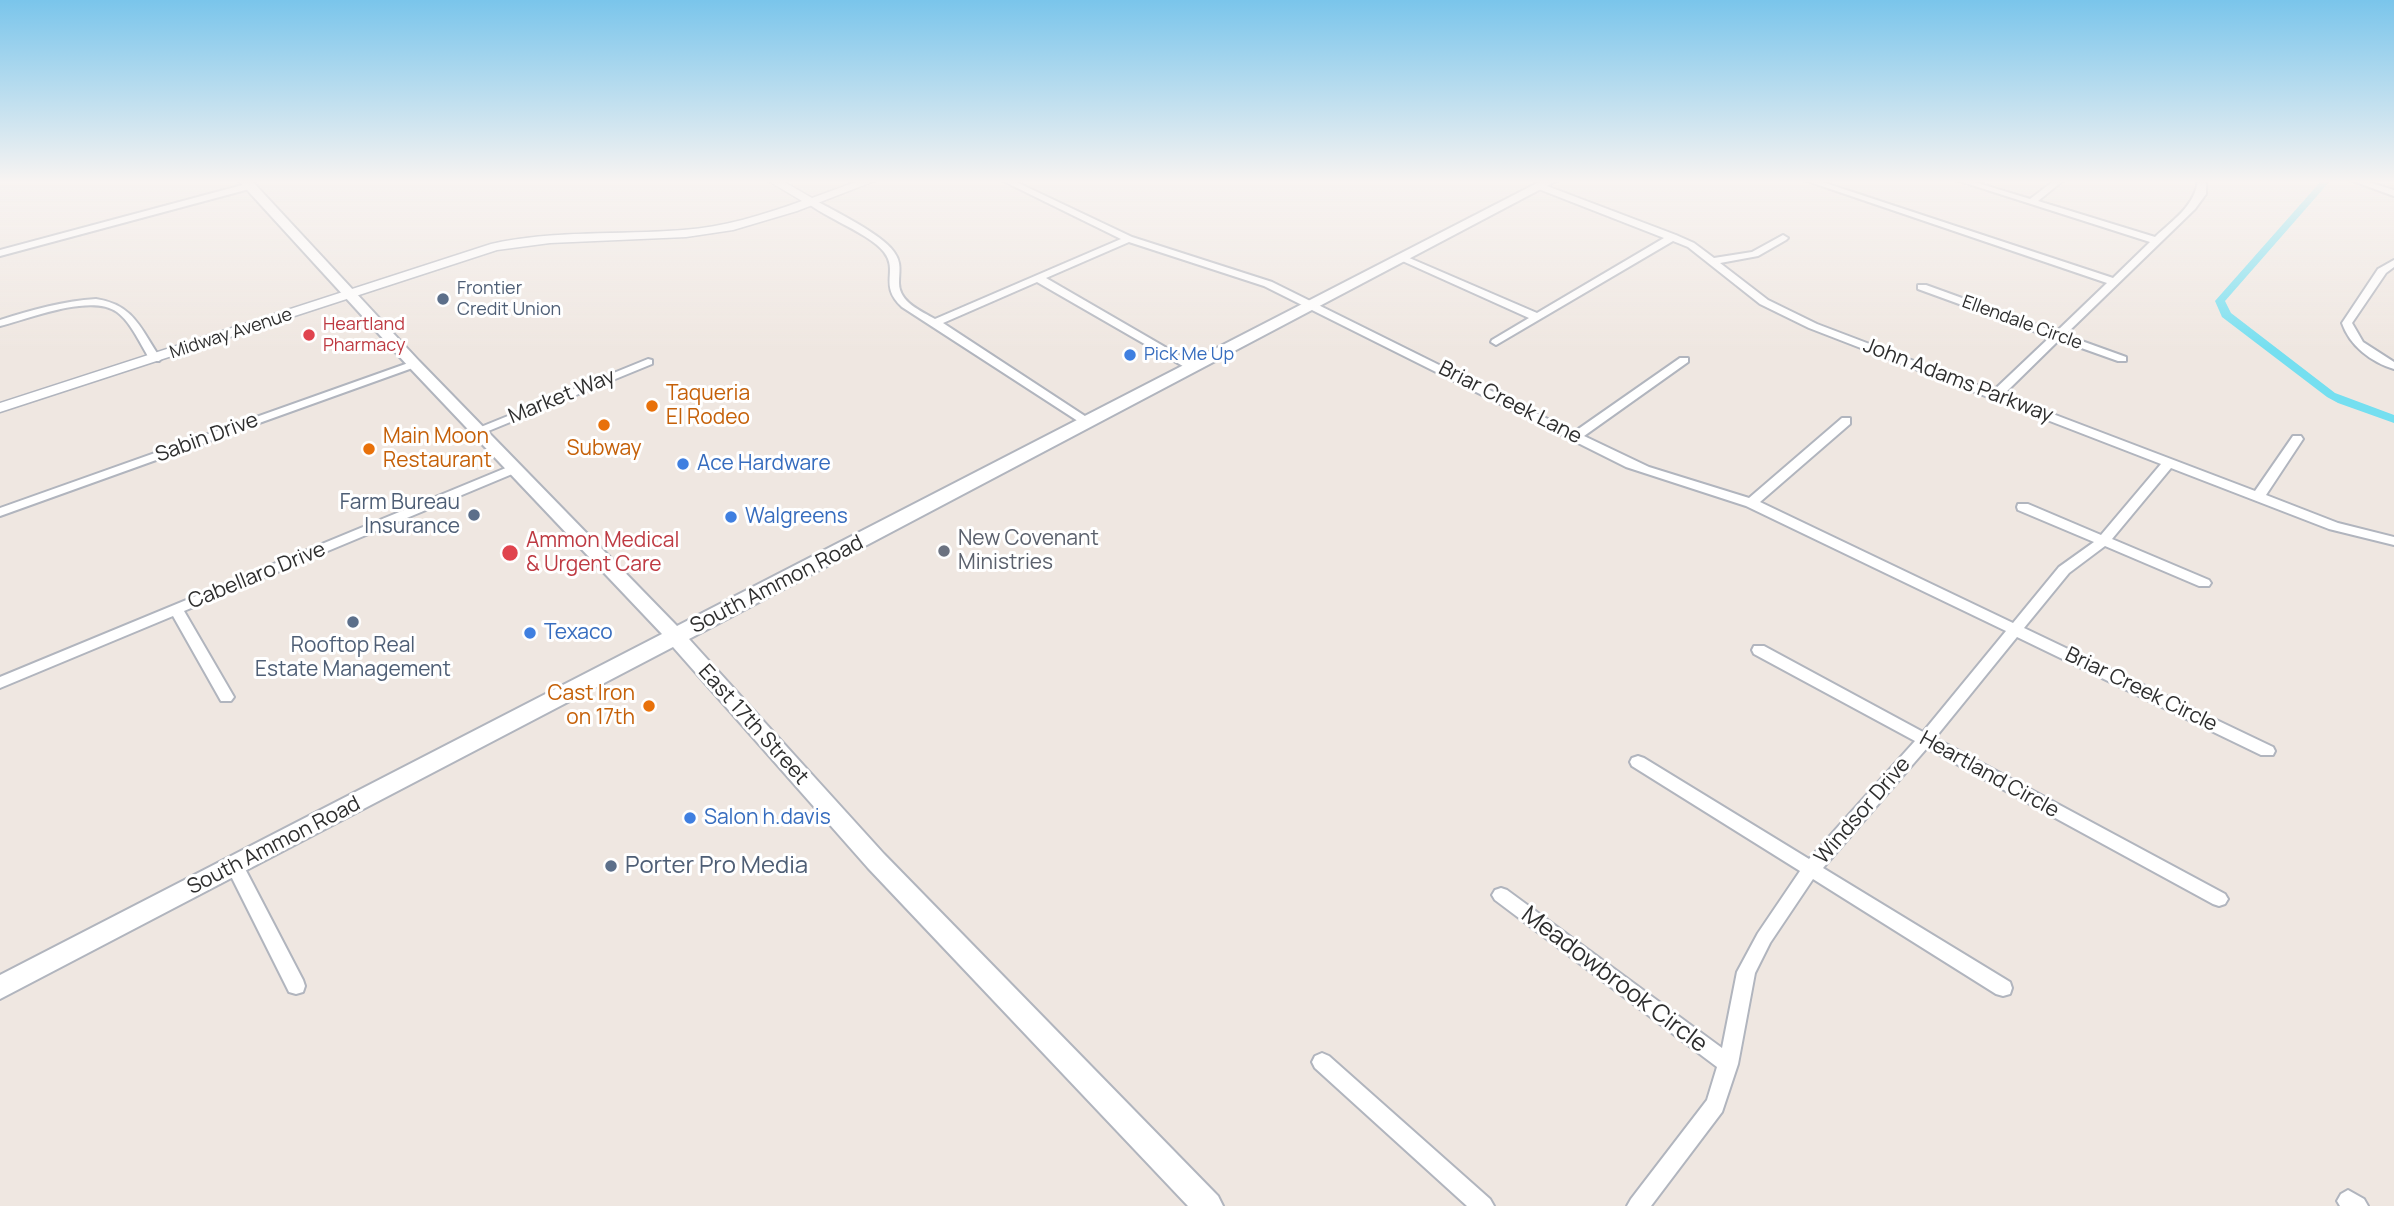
<!DOCTYPE html>
<style>
body{margin:0}
canvas{display:block;background:#efe7e1}
</style>
<canvas width="2394" height="1206"></canvas>
<script>
const context = document.querySelector('canvas').getContext('2d');
context.lineJoin = 'round';
function fillPath(path, color) {
  context.fillStyle = color;
  context.fill(path, 'evenodd');
}
function strokePath(path, color, width, dash) {
  context.strokeStyle = color;
  context.lineWidth = width;
  context.lineCap = dash ? 'butt' : 'round';
  context.setLineDash(dash || []);
  context.stroke(path);
}
function label(font, color, halo, rows, align = 'center') {
  context.font = font + ' Manrope,sans-serif';
  context.lineWidth = 6;
  context.setLineDash([]);
  context.textBaseline = 'middle';
  context.strokeStyle = halo;
  context.fillStyle = color;
  for (const [text, x, y, turn = 0] of rows) {
    context.save();
    context.translate(x, y);
    context.rotate((+turn || 0) * Math.PI / 180);
    context.textAlign = isNaN(turn) ? turn : align;
    if (halo) context.strokeText(text, 0, 0);
    context.fillText(text, 0, 0);
    context.restore();
  }
}
fillPath(new Path2D(`
 M2322,180h9l-106,121 6,12 104,80 59,22v8l-56,-20 -11,-6 -105,-80 -7,-16z`), '#75dff0');
const minor = new Path2D(`
 M1001,180h11l120,57 140,45 302,150 106,-74h8v4l-104,74 65,31 100,31 93,-80h8v6l-90,78 253,121 46,-56 35,-25 -76,-32 -1,-3 1,-3h10l73,31 60,-71 -352,-136 -49,-24 -72,-57 -15,-6 -177,104 -5,-3 1,-2 37,-22 -131,-59 9,-2 130,56 127,-75 -128,-50v-4l3,-1 137,52 18,8 20,15 38,-6 31,-17 5,3 -2,2 -28,16 -38,7 48,37 49,24 176,67 57,-54 -132,-48v-4h8l130,47 51,-49 -303,-103h12l297,98 37,-36 -194,-62h12l62,19 25,-19h9l-26,21 117,36c18,-17 40,-31 43,-57h8v14l-11,15 -130,126 61,22v4h-8l-59,-21 -56,55 252,96 38,-55h8l2,3 -37,56 72,28 56,14v8l-65,-16 -158,-61 -59,71 97,41 2,3 -2,3h-10l-94,-40 -36,27 -45,55 249,119 2,4 -2,4h-12l-244,-118 -82,101 290,156 3,5 -3,5 -6,2 -6,-2 -286,-156 -104,120 187,114 2,6 -2,6 -7,2 -7,-2 -183,-115 -43,64 -15,30 -17,91 -16,48 -71,94h-24l4,-7 76,-99 10,-33 -222,-167 -3,-5 3,-5 6,-2 6,2 215,158 15,-76 21,-39 42,-62 -168,-105 -2,-4 2,-4 6,-2 6,2 165,101 106,-118 -161,-87 -2,-4 2,-4h10l159,86 83,-101 -260,-125 -120,-39 -362,-181 -135,-44 -83,36 150,87v4h-8l-151,-87 -94,41 151,99 -6,4 -4,-1 -182,-118c-24,-22 -3,-36 -18,-55 -15,-19 -59,-34 -79,-51l8,-2c21,12 69,35 81,53 8,11 5,19 5,31 0,19 22,28 36,36l186,-80z
 M2350,180h12l32,10v6z
 M250,183l5,3 -2,2 -253,68v-6z
 M2394,260v7l-8,6 -34,50 11,19 31,20v7c-23,-7 -44,-23 -52,-46l36,-54z
 M96,299c39,6 45,31 65,60l-2,2h-8c-10,-15 -19,-38 -34,-49 -26,-19 -89,7 -117,14v-6c32,-10 63,-19 96,-21z
 M648,359l4,1v4l-171,70h-8l-2,-3z
 M414,361l6,3 -2,2 -418,150v-8z
 M513,465l4,1 2,3 -2,3 -333,139 50,86 -3,4h-10l-48,-85 -173,72v-11z
 M235,859l6,2 62,119 2,6 -2,6 -7,2 -7,-2 -63,-126 3,-5z
 M1322,1053l7,3 161,143 4,7h-27l-152,-138 -3,-6 3,-6z
 M2348,1190l16,9 4,7h-28l-3,-5 4,-7z`);
const tertiary = new Path2D(`
 M767,180h14l31,18 49,-18h16l-80,31 -64,19 -47,7 -136,6 -53,7 -497,162v-9l491,-159c62,-14 128,-9 192,-14 41,-3 80,-15 119,-29z`);
const secondary = new Path2D(`
 M238,180h13l168,181 258,265 866,-446h15l-869,459 195,215 334,342 5,10h-35l-320,-338 -195,-221 -673,352v-24l662,-341 -253,-267z`);
strokePath(minor, '#b1b5be', 4);
strokePath(tertiary, '#b1b5be', 3);
strokePath(secondary, '#b1b5be', 4);
fillPath(minor, '#fff');
fillPath(tertiary, '#fff');
fillPath(secondary, '#fff');
const sky = context.createLinearGradient(0, 0, 0, 349);
sky.addColorStop(0, '#7ac5eb');
sky.addColorStop(0.52, '#f8f4f2');
sky.addColorStop(1, '#f8f4f200');
context.fillStyle = sky;
context.fillRect(0, 0, 2394, 349);
for (const [x, y, r, color] of [
 [443,299,7,"#5c6f8a"],
 [309,335,7,"#e0444e"],
 [1130,355,7,"#3f7fe0"],
 [652,406,7,"#e8710a"],
 [604,425,7,"#e8710a"],
 [369,449,7,"#e8710a"],
 [683,464,7,"#3f7fe0"],
 [474,515,7,"#5c6f8a"],
 [731,517,7,"#3f7fe0"],
 [944,551,7,"#6b7280"],
 [510,553,9,"#e0444e"],
 [353,622,7,"#5c6f8a"],
 [530,633,7,"#3f7fe0"],
 [649,706,7,"#e8710a"],
 [690,818,7,"#3f7fe0"],
 [611,866,7,"#5c6f8a"]
]) {
  const dot = new Path2D();
  dot.arc(x, y, r, 0, 2 * Math.PI);
  context.fillStyle = color;
  context.fill(dot);
  strokePath(dot, '#fff', 2.5);
}
label('18px', '#4e5e75', '#fff', [
 ["Frontier",457,289],
 ["Credit Union",457,310]
], 'left');
label('18px', '#2e2e2e', '#fff', [
 ["Ellendale Circle",2022,323,20],
 ["Midway Avenue",231,334,-18]
]);
label('18px', '#be3a42', '#fff', [
 ["Heartland",323,325],
 ["Pharmacy",323,346]
], 'left');
label('18px', '#366cbe', '#fff', [
 ["Pick Me Up",1144,355]
], 'left');
label('21px', '#2e2e2e', '#fff', [
 ["John Adams Parkway",1958,381,21],
 ["Market Way",562,397,-22],
 ["Briar Creek Lane",1510,403,27],
 ["Sabin Drive",207,438,-20],
 ["Cabellaro Drive",257,576,-22],
 ["South Ammon Road",777,585,-27],
 ["Briar Creek Circle",2141,690,26],
 ["East 17th Street",753,725,48],
 ["Heartland Circle",1989,775,29],
 ["Windsor Drive",1863,811,-49],
 ["South Ammon Road",274,846,-27]
]);
label('21px', '#c56008', '#fff', [
 ["Taqueria",666,394],
 ["El Rodeo",666,418],
 ["Main Moon",383,437],
 ["Restaurant",383,461],
 ["Subway",604,449,"center"],
 ["Cast Iron",635,694,"right"],
 ["on 17th",635,718,"right"]
], 'left');
label('21px', '#366cbe', '#fff', [
 ["Ace Hardware",697,464],
 ["Walgreens",745,517],
 ["Texaco",544,633],
 ["Salon h.davis",704,818]
], 'left');
label('21px', '#4e5e75', '#fff', [
 ["Farm Bureau",460,503],
 ["Insurance",460,527],
 ["Rooftop Real",353,646,"center"],
 ["Estate Management",353,670,"center"]
], 'right');
label('21px', '#5b616d', '#fff', [
 ["New Covenant",958,539],
 ["Ministries",958,563]
], 'left');
label('21px', '#be3a42', '#fff', [
 ["Ammon Medical",526,541],
 ["& Urgent Care",526,565]
], 'left');
label('24px', '#4e5e75', '#fff', [
 ["Porter Pro Media",625,866]
], 'left');
label('24px', '#2e2e2e', '#fff', [
 ["Meadowbrook Circle",1614,980,37]
]);
</script>
